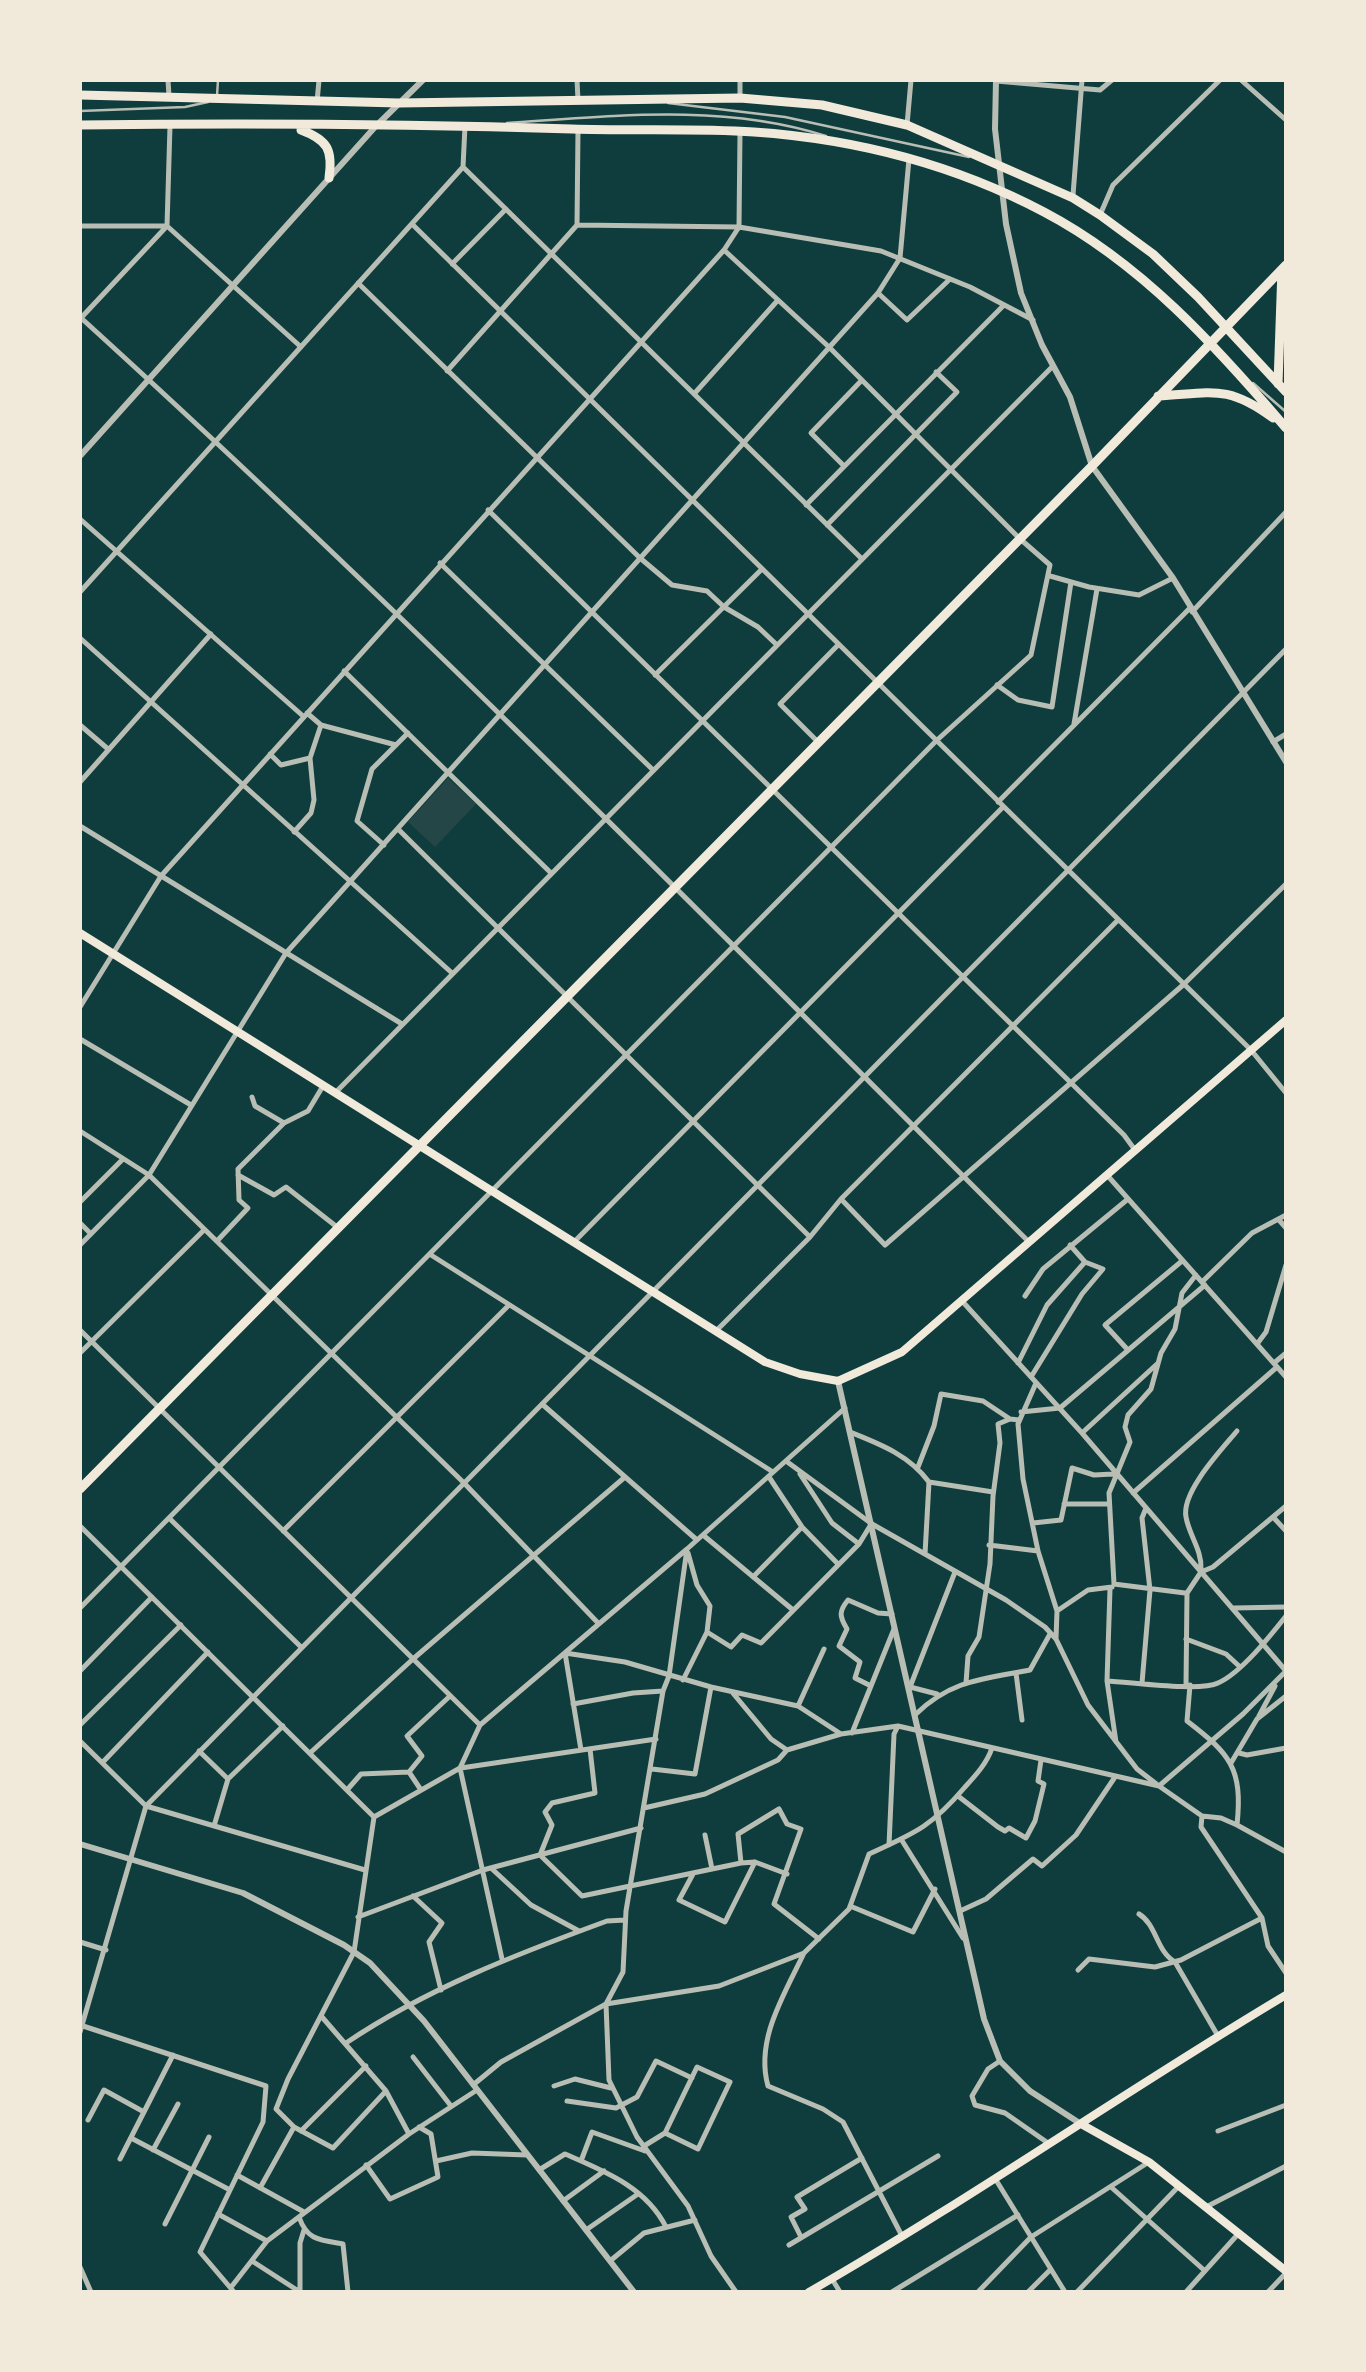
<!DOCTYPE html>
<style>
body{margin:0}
#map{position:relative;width:1366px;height:2372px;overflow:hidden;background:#0f3d3e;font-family:"Nunito Sans",sans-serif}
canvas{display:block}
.frame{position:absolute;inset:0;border:82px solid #f1e9da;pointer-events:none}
</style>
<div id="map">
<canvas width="1366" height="2372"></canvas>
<div class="frame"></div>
</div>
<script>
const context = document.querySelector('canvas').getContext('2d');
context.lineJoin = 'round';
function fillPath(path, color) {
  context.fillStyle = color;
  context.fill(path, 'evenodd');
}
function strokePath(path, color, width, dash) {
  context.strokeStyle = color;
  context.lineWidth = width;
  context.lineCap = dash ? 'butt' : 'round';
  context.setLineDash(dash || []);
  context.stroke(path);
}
fillPath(new Path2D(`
 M448,778l28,26 -41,43 -27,-25z`), '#244646');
strokePath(new Path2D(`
 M217,96l1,-16
 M668,103l117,14 184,40
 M80,111l105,-4 23,-5
 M507,123c106,-7 216,-20 319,13
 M1253,383l33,29`), '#b8beb3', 2.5);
strokePath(new Path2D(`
 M168,80l1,16
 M577,80l1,20
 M1241,80l45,40
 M996,81l104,9 12,-10
 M740,98v-18
 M317,102l2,-22
 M907,125l4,-45
 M463,167l399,392
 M1073,195l9,-115
 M1100,215l13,-30 107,-105
 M412,224l839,826 35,43
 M577,225l162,2 142,24 89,36 63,33
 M80,226h87
 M167,226l134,121
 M452,264l54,-55
 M358,283l282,275 32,27 35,6 17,16 34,20 19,18
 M878,293l29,27 43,-41
 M80,317c327,297 637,612 949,925
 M80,319l87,-93 3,-100
 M447,371l130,-146 1,-95
 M694,394l84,-94
 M844,466l-33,-33 51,-53
 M806,505l198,-200
 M488,510l636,625 11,15
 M80,519l223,197
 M827,525l130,-133 -21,-20
 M440,563l213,207
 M1050,576l39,11 50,8 34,-17
 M80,592l383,-425 2,-41
 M1192,612l94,-100
 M80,638l372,335
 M344,671l207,202
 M655,675l107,-106
 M997,685l21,15 34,7 19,-125
 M307,713l14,12 75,20
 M1074,724l23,-135
 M80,725l28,24
 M818,742l-38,-38 58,-59
 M1273,742l13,-8
 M270,754l11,11 29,-7
 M80,782l131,-148
 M998,802l191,-193
 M80,826l322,198
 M398,829l412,408
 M294,832l17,-19 3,-13 -4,-42 11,-33
 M384,845l-27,-24 15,-52 36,-36
 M80,1007l81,-131 563,-626 15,-23 1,-94
 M80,1039l111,66
 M335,1093l718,-727
 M252,1097l3,9 29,17
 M80,1131l69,44 315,308 135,141
 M238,1175l36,20 12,-8 51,40
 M1107,1175l179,202
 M841,1199l44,46 298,-260 103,-101
 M80,1202l43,-43
 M1279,1220l7,8
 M80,1223l11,11
 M217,1241l31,-33 -9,-8 -1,-31 46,-46 24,-12 15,-25
 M574,1242l429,-435
 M80,1245l69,-70 137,-222 592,-660 22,-35 9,-99
 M431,1255l342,217
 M1202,1282l50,-49 34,-18
 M1025,1296l18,-27 85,-70
 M962,1301l120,132 204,238
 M80,1330l400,395
 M716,1331l94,-94 31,-38 277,-279
 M1257,1344l9,-12 20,-67
 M1127,1349l-22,-24 77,-64
 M80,1353l124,-123
 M1018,1363l29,-58 38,-43
 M1274,1363l12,-10
 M1031,1377l51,-83 21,-25 -18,-7 -15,-17
 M1036,1383l-18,41 5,55 15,72 19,60 -1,28
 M542,1404l155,136
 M1021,1412l39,-4 145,-123
 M850,1432c30,12 59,23 79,50l64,10
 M1082,1433l75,-69
 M786,1461l86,63 134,76 39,27 11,12 32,66 49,64 22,17 84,-72 43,-43
 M918,1467l16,-41 7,-32 42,7 27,18
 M800,1474l32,49 27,21
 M769,1477l33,50 36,37
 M1133,1493l144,-126
 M1064,1504h44
 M1273,1517l13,14
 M169,1518l132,129
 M1033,1523l28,-3 11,-52 22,7 19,-1
 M80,1526l294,291
 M283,1531l226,-226
 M703,1535l90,75
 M989,1545l49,6
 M687,1549l-18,127 -6,15 -37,220 -3,61 -17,32 3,76 28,57 51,69 23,50 25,36
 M925,1554l4,-72
 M1201,1569c1,-19 -12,-34 -15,-52 -5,-25 36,-68 51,-86
 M1201,1572l12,-5 73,-61
 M753,1577l49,-50
 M1114,1584l-5,-91 21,-51 -5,-15 3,-12 23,-26 10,-36 14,-24 7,-36 14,-18
 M1114,1584l71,9
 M1110,1589l-3,92 9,61
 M80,1608l856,-867 95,-86 19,-90 -31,-27 -189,-190 -106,-98
 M1234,1608l52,-1
 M1057,1611l31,-21 24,-3
 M707,1632l24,15 11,-12 19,8 98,-99 11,-18
 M1186,1639l40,15 13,12
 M80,1671l72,-74
 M1016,1673l6,47
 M683,1680l24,-48 3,-26 -13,-21 -9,-32
 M1107,1681c24,1 93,11 111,2 23,-10 53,-48 68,-67
 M966,1683l2,-27 11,-19 11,-73 3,-68 7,-53 -2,-19 12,-5 9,1
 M1142,1683l8,-93 -8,-72 4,-10
 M869,1685l-14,-7 5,-16 -21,-16 8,-17c-8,-13 -8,-18 1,-29l30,13 14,1
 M1186,1685l1,-92 14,-21
 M1190,1685l-3,36c43,33 56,47 50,104
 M732,1692l39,47 16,11 54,-16
 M937,1694l-27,-7 45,-115
 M573,1704l60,-11 30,-2
 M798,1706l26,-57
 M916,1714c35,-34 67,-35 114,-44l20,-36
 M1259,1716l16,-30
 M80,1725l101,-100
 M852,1733l42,-104
 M80,1741l66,65 219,64
 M590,1749l5,44 -43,10 -7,9 7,13 -12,30 42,41 159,-33 14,-1 32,12
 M581,1750l-16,-97 60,9 86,25 87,19 43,28 57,-8 261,60 43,30 19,2 16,7 49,27
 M199,1751l29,28
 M310,1753l103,-94 212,-182
 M1239,1753l8,2 39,-7
 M103,1762l105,-110
 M1231,1763l26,-44 29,-23
 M460,1768l42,191
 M461,1768l195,-29
 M652,1769l43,5 16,-87
 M409,1772l12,18
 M347,1790l14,-16 48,-2 13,-16 -15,-20 43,-40
 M958,1796l40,31 7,4 4,-3 17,10 9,-17 9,-37 -6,-3 3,-21
 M644,1808l61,-14 73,-34 9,-10
 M1202,1816l-1,11 61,91 6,28 18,27
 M374,1817l86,-49 20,-43 207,-176 158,-141
 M374,1817l-20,135 -66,127 -12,30 18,18 39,21 53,-57
 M214,1826l14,-47 55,-53
 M705,1835l7,34
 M901,1839l62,99
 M889,1845l5,-111 4,-8
 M741,1863l-3,-29 41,-25 8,15 14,5 -27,75 45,35
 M491,1868l40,37 48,26
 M693,1874l-14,26 46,22 30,-60
 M413,1896l29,27 -13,19 12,48
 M850,1906l63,26 22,-43
 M960,1911l26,-12 47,-40 9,7 34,-31 39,-58
 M1139,1914c18,11 17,37 36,48l43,74
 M358,1917l125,-47 158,-42
 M80,1942l26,8
 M804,1953c-20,42 -49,87 -36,133l55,23 20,13 59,114
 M1078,1970l11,-11 66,8 26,-7 81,-42
 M322,2017l64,74 23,43
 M80,2025l186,61 -3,36 -63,130 34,40
 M80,2032l66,-226 1140,-1157
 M346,2043c80,-54 171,-89 261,-122l18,-1
 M413,2057l38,49
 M1000,2061l-12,8 -16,27 3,9 30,8 43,30
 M473,2085l28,-23 105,-58 113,-18 85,-33 45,-44 20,-55c46,-21 62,-27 96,-67 11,-12 22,-24 27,-39
 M554,2086l21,-7 36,9
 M567,2101l49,7 21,-11 19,-36 36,17
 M88,2120l16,-30 40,22
 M301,2131l65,-65
 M1218,2131l68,-26
 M131,2138l99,52
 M644,2146l21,-13 32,-66 33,15 -32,67 -33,-16
 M153,2150l25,-46
 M120,2159l53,-104
 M436,2161l36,-8 55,2
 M581,2161l11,-29 53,19
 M366,2165l24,34 48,-22 -7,-43 -12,-7
 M539,2170l26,-16c39,17 81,33 101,73
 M237,2175l67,37
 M996,2180l69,112
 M1111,2187l94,84
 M260,2188l34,-61
 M563,2201l41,-30
 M1206,2207l80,-41
 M218,2214l49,27
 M299,2217c8,23 20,23 44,27l5,48
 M165,2224l44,-87
 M586,2230l52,-36
 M801,2237l-10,-20 14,-8 -8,-12 65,-39
 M789,2245l149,-89
 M252,2261l48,31
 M610,2261l34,-28 51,-13
 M80,2267l11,25
 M832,2279l8,13
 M232,2286l35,-45 142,-107 68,-44
 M300,2292v-49l4,-13
 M892,2292l126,-77
 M978,2292l53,-55 118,-75
 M1028,2292l23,-23
 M1077,2292l102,-106
 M1186,2292l53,-59
 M1268,2292l18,-19`), '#b8beb3', 5);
strokePath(new Path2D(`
 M996,80l-1,49 11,95 15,69 21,52 28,52 22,69 81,112 113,184
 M80,456l295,-329 48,-47
 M838,1381l146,638 16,42 30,30 51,33
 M80,1844l163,49 101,52 26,18 54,58 210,271`), '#b8beb3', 6);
strokePath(new Path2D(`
 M80,933l685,429 35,12 38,7 64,-29 384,-332
 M1081,2124l68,38 137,109
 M809,2292c162,-93 316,-201 477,-297`), '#f1e9da', 8);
strokePath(new Path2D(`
 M80,95l319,8 341,-5 82,7 85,20 166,73 27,17 53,39 45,43 88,95
 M80,125c164,-2 329,-1 492,4 61,2 122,-1 182,3 101,7 201,33 290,80 97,51 172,134 242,216
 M301,130c27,10 32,20 28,48
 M1278,384l4,-115
 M1158,396c54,-3 69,-12 115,22
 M80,1489l1012,-1023 194,-201`), '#f1e9da', 9);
</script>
